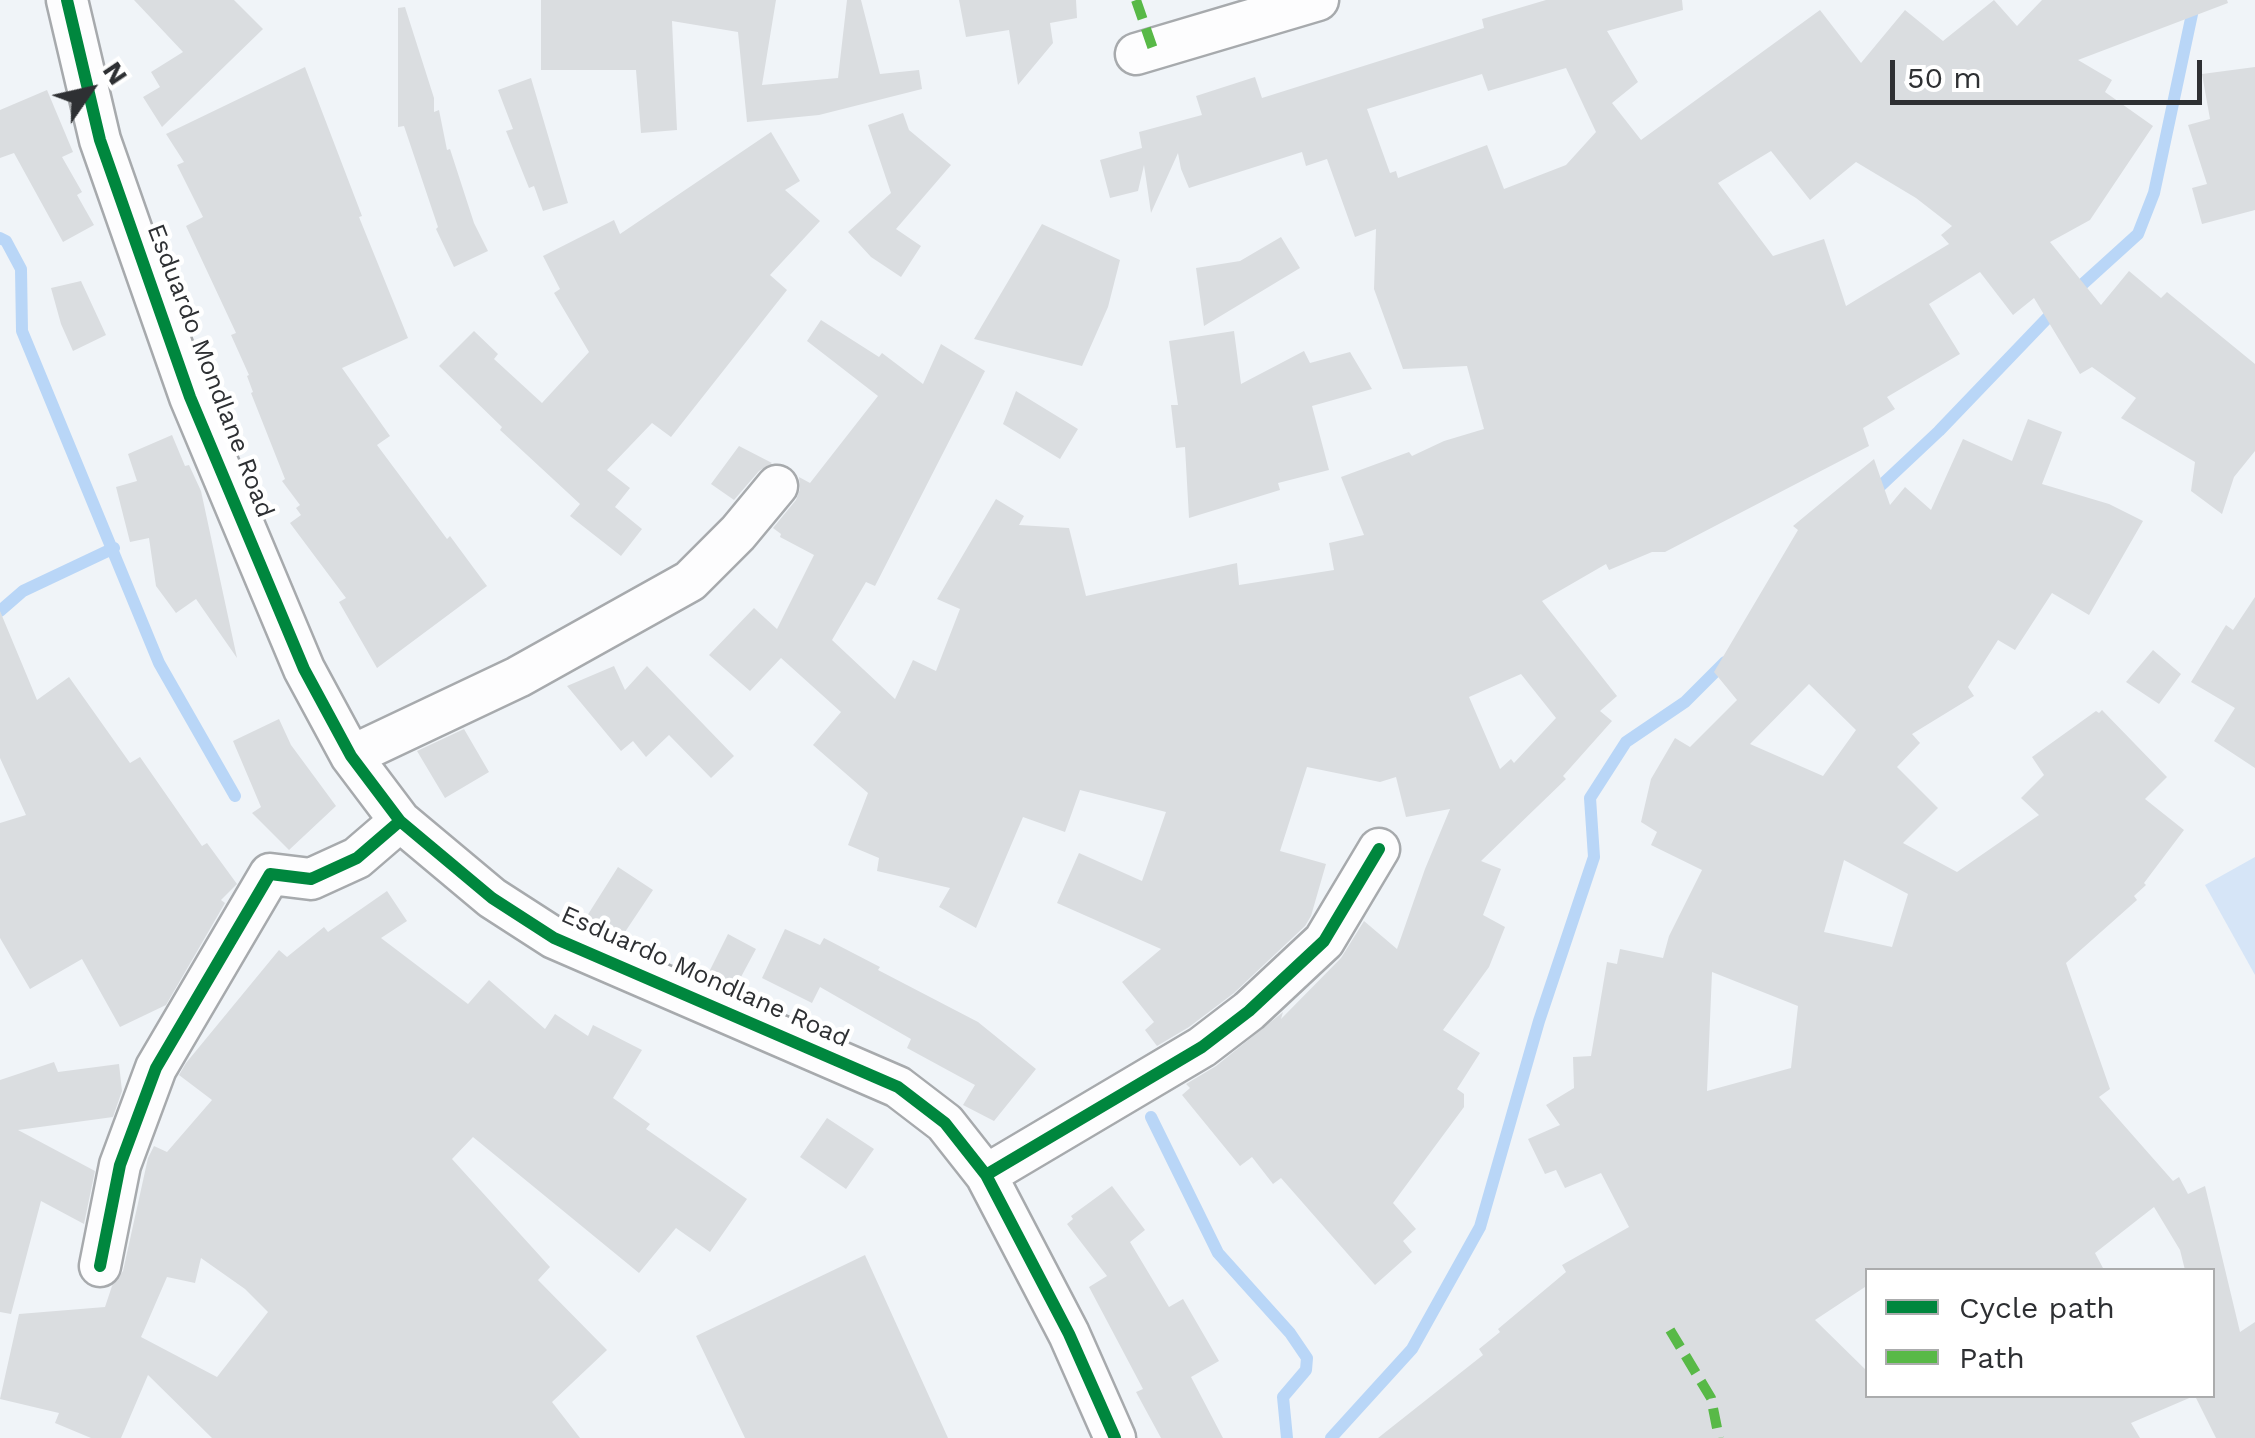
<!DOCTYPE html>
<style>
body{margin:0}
#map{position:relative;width:2255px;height:1438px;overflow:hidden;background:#f0f4f8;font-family:"Work Sans",sans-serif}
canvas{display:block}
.legend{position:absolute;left:1865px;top:1268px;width:350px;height:130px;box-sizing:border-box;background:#fff;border:2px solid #abacad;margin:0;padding:12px 18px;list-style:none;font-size:30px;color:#2e3033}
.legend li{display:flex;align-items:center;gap:20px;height:50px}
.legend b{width:50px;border:2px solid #abacad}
.north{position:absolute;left:40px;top:40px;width:100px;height:100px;-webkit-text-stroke:8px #fff;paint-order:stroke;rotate:56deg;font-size:28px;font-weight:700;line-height:40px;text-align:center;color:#2e3033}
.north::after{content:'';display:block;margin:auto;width:35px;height:45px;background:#2e3033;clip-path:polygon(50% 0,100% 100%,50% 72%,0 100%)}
.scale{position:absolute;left:1890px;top:60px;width:312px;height:45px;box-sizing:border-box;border:5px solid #2e3033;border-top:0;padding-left:12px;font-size:30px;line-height:35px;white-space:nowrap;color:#2e3033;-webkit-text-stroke:8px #fff;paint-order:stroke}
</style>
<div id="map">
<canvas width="2255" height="1438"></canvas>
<ul class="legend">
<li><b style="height:12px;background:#00873e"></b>Cycle path</li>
<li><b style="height:12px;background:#58b947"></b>Path</li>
</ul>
<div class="north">N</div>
<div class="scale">50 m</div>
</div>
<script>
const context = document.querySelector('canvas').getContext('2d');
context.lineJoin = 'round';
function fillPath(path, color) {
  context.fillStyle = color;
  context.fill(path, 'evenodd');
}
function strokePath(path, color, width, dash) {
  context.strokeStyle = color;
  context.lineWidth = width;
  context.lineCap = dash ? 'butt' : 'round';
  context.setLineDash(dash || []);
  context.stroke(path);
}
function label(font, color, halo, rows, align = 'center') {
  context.font = font + ' "Work Sans",sans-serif';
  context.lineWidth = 9;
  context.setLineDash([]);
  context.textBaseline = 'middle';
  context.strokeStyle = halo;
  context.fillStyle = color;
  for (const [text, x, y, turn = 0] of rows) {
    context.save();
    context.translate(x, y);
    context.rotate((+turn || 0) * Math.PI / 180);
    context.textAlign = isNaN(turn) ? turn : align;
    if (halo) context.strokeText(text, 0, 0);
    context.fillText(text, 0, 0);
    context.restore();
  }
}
fillPath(new Path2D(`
 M2255,857v118l-50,-90z`), '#d6e5f7');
strokePath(new Path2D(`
 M0,238l6,3 15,28 1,62 137,332 76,133
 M2074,292l64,-58 16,-41 41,-193
 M1873,493l66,-62 117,-122
 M0,611l23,-20 91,-43
 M1151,1117l67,136 72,80 17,25 -1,12 -23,27 4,41
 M1331,1438l81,-89 68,-122 59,-206 55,-164 -4,-59 36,-56 59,-40 40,-40`), '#b9d6f7', 12);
fillPath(new Path2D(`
 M134,0h100l29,29 -101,98 -19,-30 17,-10 -9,-15 32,-20z
 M541,0h235l-14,85 76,-7 9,-78h14l19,74 39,-4 3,19 -103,26 -72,7 -9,-90 -66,-11 5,109 -36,3 -5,-63h-95z
 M959,0h117l1,18 -27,5 3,20 -35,42 -9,-55 -43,7z
 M1546,0h136l1,10 -76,21 31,51 -26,21 29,37 179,-130 41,53 44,-53 38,31 51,-41 23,26 25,-26h185l1,3 -150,57 34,20 -7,12 48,34 -63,94 -40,22 51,63 28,-34 32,27 6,-6 88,72v87l-21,26 -12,37 -31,-23 4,-29 -74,-44 15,-20 -44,-31 -12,7 -46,-76 -21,17 -33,-43 -51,32 31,50 -73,43 8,12 -32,19 6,18 -204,106h-13l-43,18 -3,-6 -64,37 75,95 -17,15 12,10 -49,55 3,3 -85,82 20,8 -18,46 22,12 -16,40 -46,63 37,23 -23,36 7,5v13l-71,96 23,26 -13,12 9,11 -37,33 -94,-107 -8,6 -21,-27 -12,9 -58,-71 8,-7 -4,-4 30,-18 67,-54 -2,7 60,-61 23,-37 33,28 28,-80 25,-60 -44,8 -10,-40 -16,5 -73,-15 -27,84 46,13 -15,52 -6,10 -71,67 -45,34 -32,19 -12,-16 9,-8 -32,-40 39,-33 -104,-46 22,-50 63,28 24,-69 -86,-22 -15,42 -42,-15 -47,111 -37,-21 11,-19 -73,-17 2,-13 -31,-13 20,-52 -55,-48 28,-33 -60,-54 -31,33 -41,-36 45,-47 23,21 37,-74 -34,-18 1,-3 -8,-6 23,-28 4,-11 -1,-12 11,6 68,-87 -71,-55 14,-21 58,37 3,-4 41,31 18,-40 44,27 -110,215 -9,-4 -34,58 63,59 18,-39 23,11 24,-62 -23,-10 59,-100 28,17 -5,9 50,3 17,68 151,-33 2,22 95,-15 -5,-27 35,-8 -23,-58 68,-25 3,4 32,-15 40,-12 -17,-63 -64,3 -29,-80 2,-60 -21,8 -28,-78 -21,7 -4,-14 -113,36 -8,-19 -3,-16 -27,60 -7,-48 -6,26 -28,7 -10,-38 42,-12 -3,-16 63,-17 -6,-19 59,-19 7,21 222,-70 -2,-9zM1566,68l30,64 -30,33 -62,24 -17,-44 -89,33 -2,-7 -6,2 -23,-64 115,-35 6,17zM1771,151l39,49 46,-38 60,36 36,28 -11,9 8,9 -103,62 -22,-67 -51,17 -55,-73zM1521,674l35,44 -42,45 -3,-4 -11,10 -31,-72z
 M405,7l29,91v14l5,-2 8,40 3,-1 24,74 14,28 -34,16 -18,-38 2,-2 -34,-101 -6,1v-119z
 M305,67l57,149 -3,1 49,121 -66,30 48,68 -13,9 70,94 3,-3 37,50 -110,82 -38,-66 7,-4 -56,-75 11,-8 -5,-7 4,-3 -18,-24 3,-2 -34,-86 2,-1 -6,-16 2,-1 -18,-40 5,-2 -50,-107 17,-9 -26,-52 7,-3 -18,-28z
 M2255,67v143l-53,14 -10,-36 15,-4 -19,-59 22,-6 -8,-45z
 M531,78l37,125 -25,8 -9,-25 -5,2 -23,-57 7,-2 -15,-39z
 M47,90l26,62 -11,5 20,35 -5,3 17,30 -31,17 -49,-89 -14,5v-48z
 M903,113l6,17 42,35 -55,64 25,17 -20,31 -30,-20 -23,-25 43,-39 -23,-68z
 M771,132l29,49 -15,9 35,31 -50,54 17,15 -116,147 -19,-14 -45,47 23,18 -15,19 27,22 -21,27 -51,-40 10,-12 -80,-74 2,-3 -63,-61 35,-35 24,23 -4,5 48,44 47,-51 -35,-59 6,-4 -17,-33 71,-36 6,14z
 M1042,224l78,36 -12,47 -26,59 -108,-27z
 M1281,237l19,31 -96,58 -8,-58 44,-7z
 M81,281l25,54 -33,16 -12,-27 -10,-36z
 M1234,331l7,53 63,-33 6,12 40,-11 22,37 -60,17 17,64 -51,13 2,7 -91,28 -4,-71 -9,1 -5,-43h7l-9,-64z
 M1016,391l62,38 -18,30 -57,-35z
 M2028,419l34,13 -20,52 67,20 34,17 -54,94 -37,-22 -37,57 -17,-10 -30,47 6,9 -62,38 8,9 -23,24 41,41 -35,35 54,29 82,-57 -18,-17 23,-23 -12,-18 64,-46 3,2 3,-3 65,67 -22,22 39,31 -40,53 2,2 -12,11 3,4 -71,63 44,126 -11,8 74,84 6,-4 9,17 17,-8 35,146 15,-10v116h-39l-21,-42h17v-126h-27l-5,-20 -26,-43 -59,46 9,17h-236v15l-53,35 53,52v24h326l-63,27 9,15h-762l105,-83 -4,-6 21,-17 -2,-3 68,-57 -4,-7 67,-38 -28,-54 -36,15 -9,-18 -11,4 -17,-35 32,-14 -14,-20 28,-17 -1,-31 18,-1 16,-94 10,2 3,-15 43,9 6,-22 33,-66 -51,-25 6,-13 -16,-10 10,-43 24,-41 15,9 47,-47 -23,-28 84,-142 -5,-4 81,-67 16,46 15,-18 26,23 32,-71 49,22zM1809,684l47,46 -33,46 -73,-32zM1844,860l64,34 -16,53 -68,-15zM1712,972l86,34 -7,62 -84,23z
 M172,435l13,31 4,-1 12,26 36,167 -41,-59 -20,14 -20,-27 -7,-48 -19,4 -14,-55 21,-6 -9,-27z
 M739,446l33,17 -13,8 -25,29 -23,-16z
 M2255,597v171l-41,-27 21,-33 -44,-26 35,-57 7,5z
 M0,611l37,89 32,-23 61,86 10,-6 62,89 5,-3 30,41 -16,16 4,3 -59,102 -46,22 -38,-68 -52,30 -30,-51v-115l26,-8 -26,-57z
 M2153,650l28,24 -22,30 -33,-22z
 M614,666l11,24 22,-24 87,90 -23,22 -42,-43 -23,22 -13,-16 -12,10 -54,-65z
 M279,719l12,26 45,61 -47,44 -37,-37 9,-6 -28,-66z
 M464,729l25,43 -44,26 -28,-47z
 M618,867l35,23 -32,48 -34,-22z
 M387,891l20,30 -26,17 87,66 21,-24 56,49 10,-15 33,22 5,-11 49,25 -29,48 37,26 -4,5 101,70 -37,53 -34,-24 -37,45 -166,-136 -21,22 98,108 -12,13 69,70 -55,52 28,36h-368l-64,-63 -27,63h-30l-36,-15 4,-10 -59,-14 19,-85 86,-7 7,-21 11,-15 25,-113 6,-12 13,6 45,-52 -33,-25 7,-12 93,-113 8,7 37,-30 4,5zM201,1258l44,31 23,23 -51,65 -76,-40 26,-60 28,6z
 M785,929l35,16 4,-7 56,29 -2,3 100,52 58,47 -42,52 -31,-16 12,-20 -68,-37 4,-9 -91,-52 -8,16 -50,-25z
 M728,934l28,15 -22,41 -28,-12z
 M54,1062l4,10 61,-8 3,27 -9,26 -95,13 77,41 -11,53 -43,-23 -30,113 -11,-2v-232z
 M827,1118l47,31 -28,40 -46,-32z
 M1112,1186l33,44 -15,12 39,65 14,-8 36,62 -28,16 32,61h-62l-25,-46 7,-3 -54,-102 18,-11 -40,-52 6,-5 -2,-3z
 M865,1255l83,183h-203l-49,-102z`), '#dadde0');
const minor = new Path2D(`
 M67,0l33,140 90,257 114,272 47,87 49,65 92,77 62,40 344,149 47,36 41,52 83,159 46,104
 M1136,54l182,-54
 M351,756l167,-79 172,-96 48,-48 39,-47
 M986,1175l216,-128 47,-36 75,-70 55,-92
 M100,1266l20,-101 36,-97 114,-194 41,5 46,-21 43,-37`);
strokePath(minor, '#a7aaad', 45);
strokePath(minor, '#fdfdfe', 40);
strokePath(new Path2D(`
 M1136,0l17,49
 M1670,1330l41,68 8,40`), '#58b947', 10, [20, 10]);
strokePath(new Path2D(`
 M67,0l33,140 90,257 114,272 47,87 49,65 92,77 62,40 344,149 47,36 41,52 83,159 46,104
 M986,1175l216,-128 47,-36 75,-70 55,-92
 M100,1266l20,-101 36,-97 114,-194 41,5 46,-21 43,-37`), '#00873e', 12);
label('25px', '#2e3033', '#fff', [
 ["Esduardo Mondlane Road",210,371,69],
 ["Esduardo Mondlane Road",705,977,24]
]);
</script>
